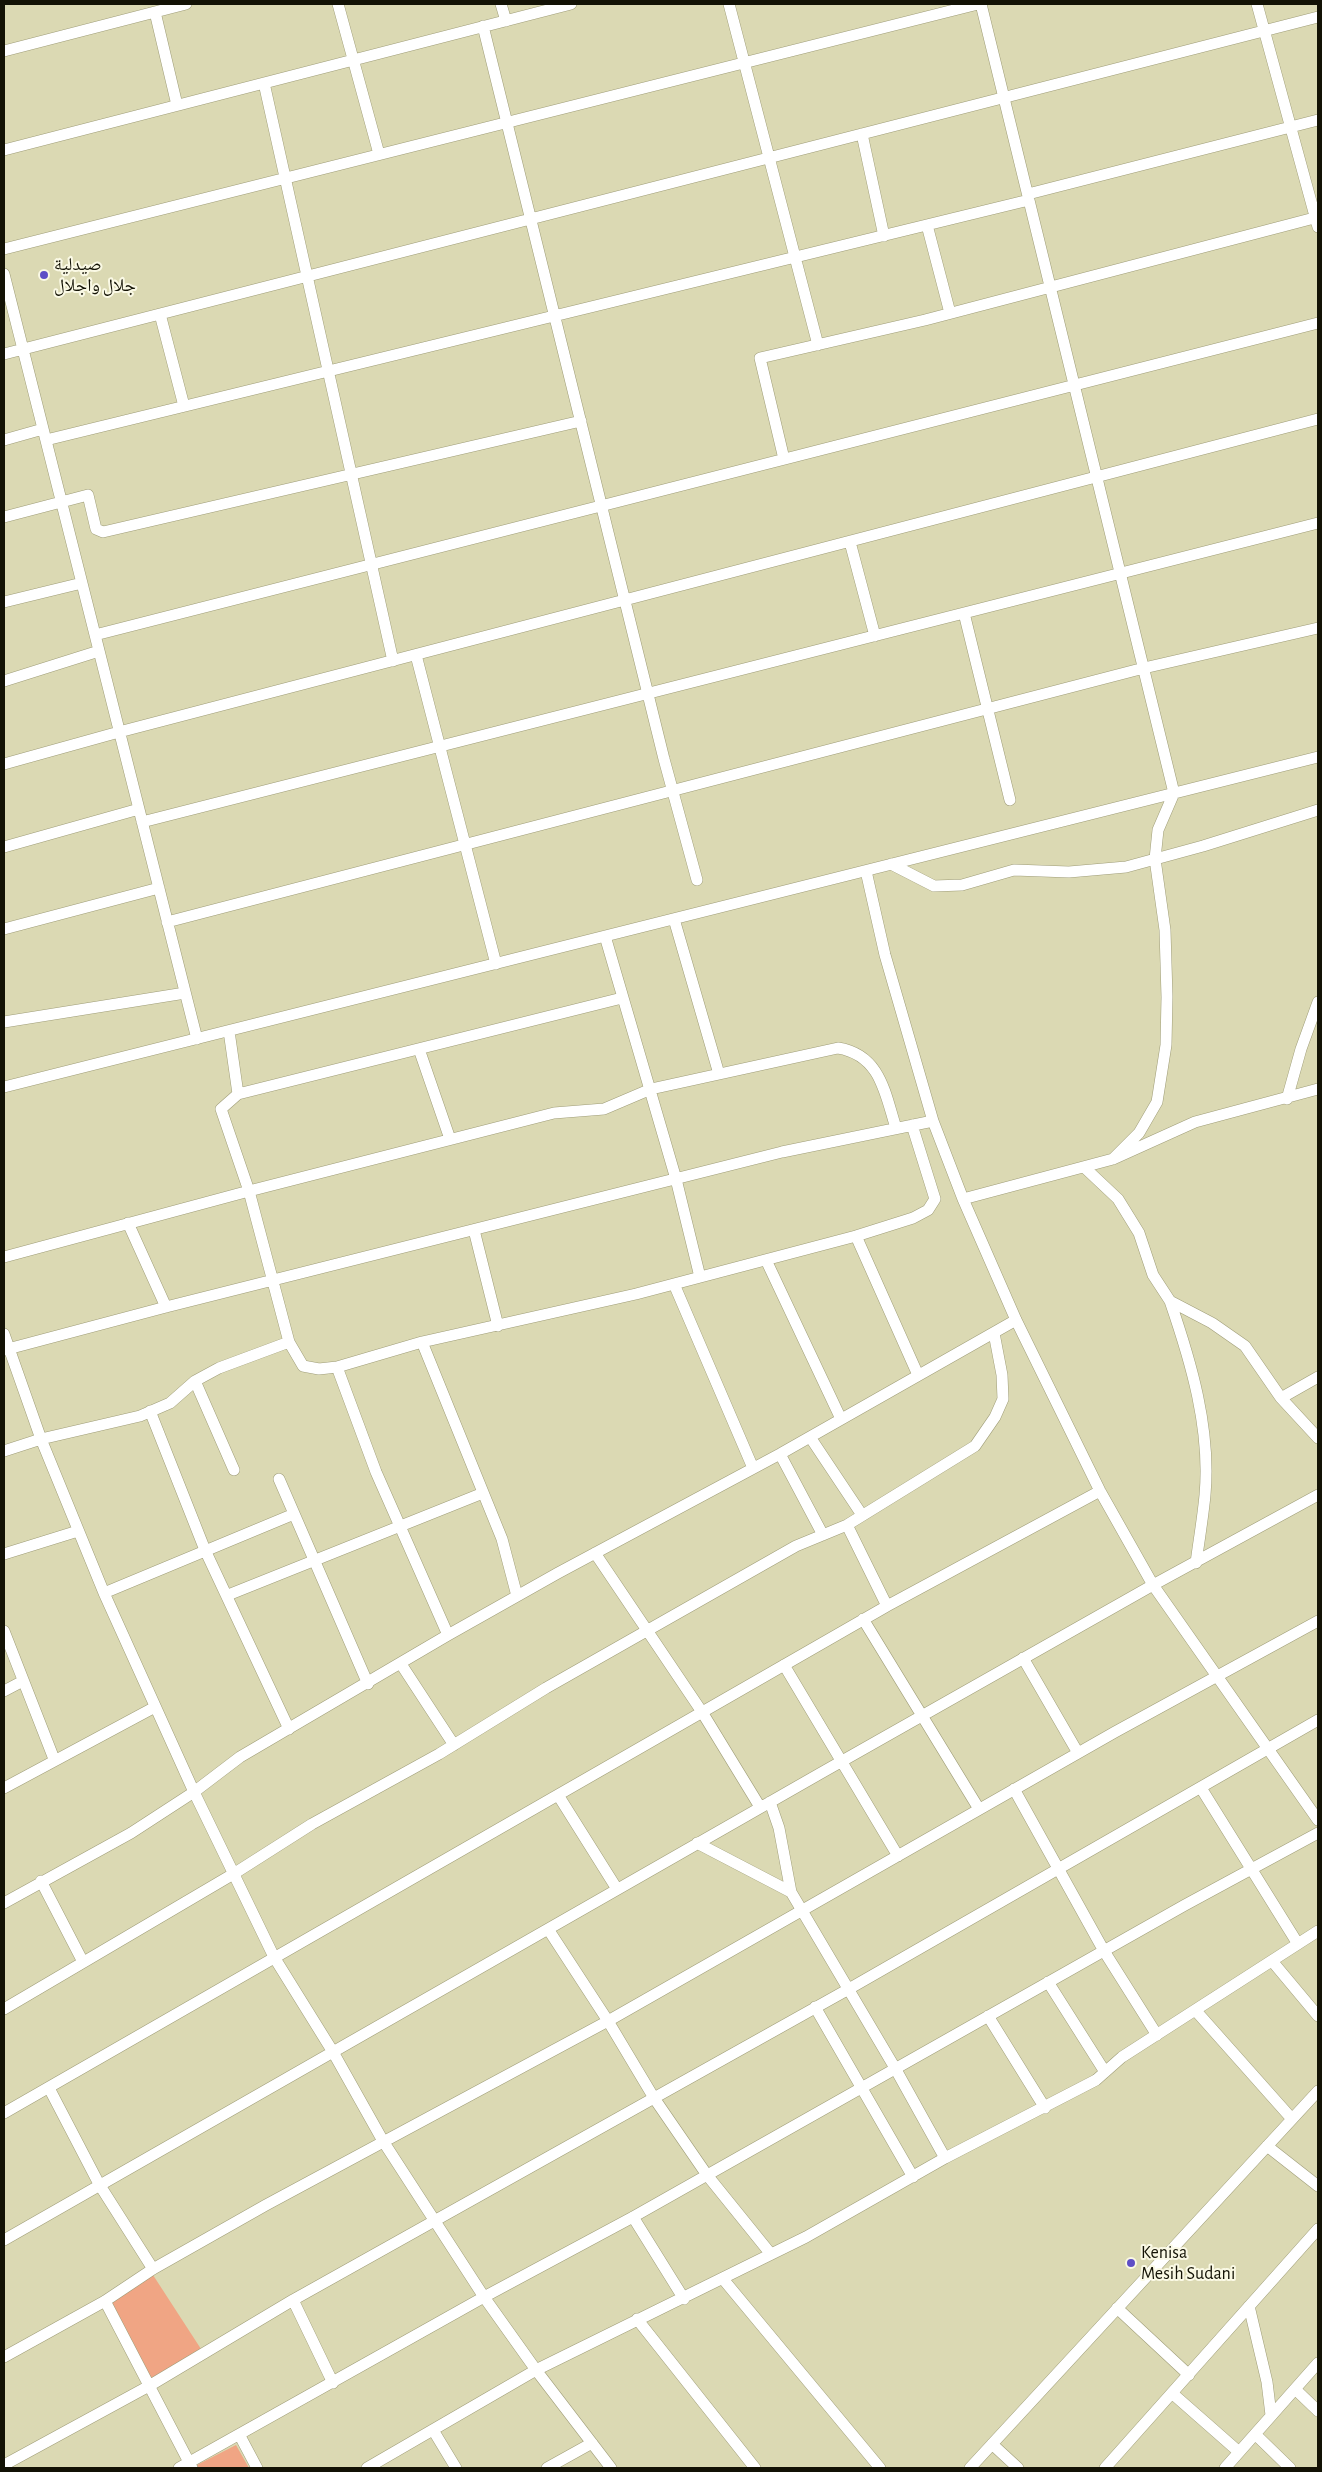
<!DOCTYPE html>
<meta charset="utf-8">
<style>
body{margin:0}
#map{position:relative;width:1322px;height:2472px;overflow:hidden;background:#dbd9b3;font-family:"Alegreya Sans",sans-serif}
canvas{display:block}
.frame{position:absolute;inset:0;border:5px solid #131205;pointer-events:none}
</style>
<div id="map">
<canvas width="1322" height="2472"></canvas>
<div class="frame"></div>
</div>
<script>
const context = document.querySelector('canvas').getContext('2d');
context.lineJoin = 'round';
function fillPath(path, color) {
  context.fillStyle = color;
  context.fill(path, 'evenodd');
}
function strokePath(path, color, width, dash) {
  context.strokeStyle = color;
  context.lineWidth = width;
  context.lineCap = dash ? 'butt' : 'round';
  context.setLineDash(dash || []);
  context.stroke(path);
}
function label(font, color, halo, rows, align = 'center') {
  context.font = font + ' "Alegreya Sans","Noto Naskh Arabic",sans-serif';
  context.lineWidth = 4;
  context.setLineDash([]);
  context.textBaseline = 'middle';
  context.strokeStyle = halo;
  context.fillStyle = color;
  for (const [text, x, y, turn = 0] of rows) {
    context.save();
    context.translate(x, y);
    context.rotate((+turn || 0) * Math.PI / 180);
    context.textAlign = isNaN(turn) ? turn : align;
    if (halo) context.strokeText(text, 0, 0);
    context.fillText(text, 0, 0);
    context.restore();
  }
}
fillPath(new Path2D(`
 M153,2275l48,74 -50,32 -40,-79z
 M236,2445l13,23h-51l-1,-3z`), '#f0a584');
const minor = new Path2D(`
 M338,4l41,150
 M501,4l5,17
 M729,4l89,341
 M981,4l193,789 -16,37 -3,29 10,71 2,67 -1,48 -9,57 -18,31 -26,26
 M1257,4l61,223
 M155,12l22,93
 M483,26l181,733 33,121
 M4,51l182,-47
 M264,83l129,578
 M862,134l22,102
 M4,150l567,-146
 M1028,194l290,-74
 M927,225l23,88
 M4,249l974,-245
 M4,274l193,765
 M160,314l24,92
 M4,354l1314,-337
 M4,440l39,-11
 M46,440l983,-240
 M784,459l-24,-101 165,-38 393,-103
 M4,517l84,-22 8,34 7,3 478,-111
 M850,542l25,94
 M4,602l78,-19
 M964,613l46,187
 M95,635l1223,-312
 M416,655l80,309
 M4,681l95,-30
 M4,764l115,-32 1199,-313
 M142,822l1176,-299
 M4,847l135,-38
 M891,864l43,22 28,-1 52,-15 55,2 57,-5 77,-21 115,-36
 M866,871l19,84 48,166 30,78 53,121 84,171 53,94 165,235
 M674,919l45,155
 M167,922l977,-254 174,-40
 M4,929l155,-41
 M605,936l71,243 24,98
 M4,1022l181,-29
 M229,1031l9,63
 M419,1049l31,90
 M4,1087l1314,-330
 M1287,1099l14,-50 17,-47
 M1084,1167l34,32 21,34 14,42 17,26 42,22 33,23 36,52 37,40
 M963,1199l150,-40 82,-37 123,-33
 M128,1223l38,84
 M474,1230l24,96
 M856,1236l62,139
 M4,1257l245,-66 305,-78 50,-4 47,-20 187,-41c43,7 47,46 58,80
 M766,1260l75,159
 M674,1284l79,184
 M1170,1301c21,61 41,128 35,194 -2,22 -6,45 -9,68
 M4,1334l37,105 63,154 90,199 80,165 59,95 50,89 101,156 52,73 75,98
 M289,1342l-40,-151 -28,-82 17,-15 384,-96
 M422,1342l80,197 15,57
 M4,1350l162,-43 616,-155 151,-31
 M337,1367l39,105 72,163
 M195,1381l39,89
 M1281,1398l37,-21
 M150,1411l55,139 84,179
 M810,1437l52,78
 M4,1451l37,-12 99,-23 30,-13 25,-22 24,-13 70,-26 14,24 16,3 18,-2 85,-25 214,-48 220,-58 57,-18 15,-8 7,-11 -23,-74
 M780,1454l43,81
 M279,1479l89,205
 M847,1525l40,81
 M595,1553l107,159 58,95
 M4,1554l74,-23
 M104,1593l190,-79
 M228,1595l255,-102
 M863,1619l116,190
 M4,1631l50,128
 M1023,1658l55,95
 M401,1664l53,81
 M784,1665l114,191
 M4,1691l19,-10
 M4,1788l151,-81
 M1201,1788l97,156
 M1014,1789l90,162 53,84
 M558,1795l59,94
 M770,1802l9,26 12,64 104,176 50,90
 M697,1843l94,49
 M41,1881l42,81
 M4,1903l127,-70 63,-41 46,-35 208,-122 110,-62 222,-119 236,-134
 M548,1929l60,92 46,77 53,77 63,78
 M1272,1961l46,55
 M1048,1982l57,90
 M815,2007l98,170
 M4,2009l231,-136 77,-49 127,-70 107,-66 250,-142 51,-21 128,-79 20,-29 8,-18 -1,-24 -8,-42
 M1196,2011l96,108
 M988,2016l57,92
 M49,2088l50,96 54,85
 M4,2113l883,-507 213,-115
 M1267,2146l51,40
 M633,2217l51,82
 M4,2240l817,-467 332,-188 165,-90
 M723,2279l157,189
 M293,2300l40,83
 M105,2301l87,167
 M1249,2306l18,76 4,33
 M1117,2308l72,67
 M637,2319l118,149
 M4,2357l101,-56 48,-32 113,-64 342,-184 507,-289 203,-111
 M1295,2389l23,22
 M1173,2394l66,58
 M433,2430l23,38
 M1255,2434l35,34
 M240,2436l17,32
 M992,2444l26,24
 M4,2465l145,-79 144,-86 554,-310 471,-270
 M179,2468l305,-171 149,-80 552,-312 133,-72
 M367,2468l169,-98 270,-133 139,-79 151,-78 26,-23 196,-126
 M547,2468l45,-25
 M970,2468l348,-377
 M1105,2468l213,-239
 M1225,2468l93,-105`);
strokePath(minor, '#9f9d78', 12);
strokePath(minor, '#fff', 11);
for (const [x, y, r, color] of [
 [44,275,5,"#5e4ec6"],
 [1131,2263,5,"#5e4ec6"]
]) {
  const dot = new Path2D();
  dot.arc(x, y, r, 0, 2 * Math.PI);
  context.fillStyle = color;
  context.fill(dot);
  strokePath(dot, '#faf9e5', 2);
}
label('18px', '#131205', '#faf9e5', [
 ["صيدلية",54,265],
 ["جلال واجلال",54,286],
 ["Kenisa",1141,2253],
 ["Mesih Sudani",1141,2274]
], 'left');
</script>
